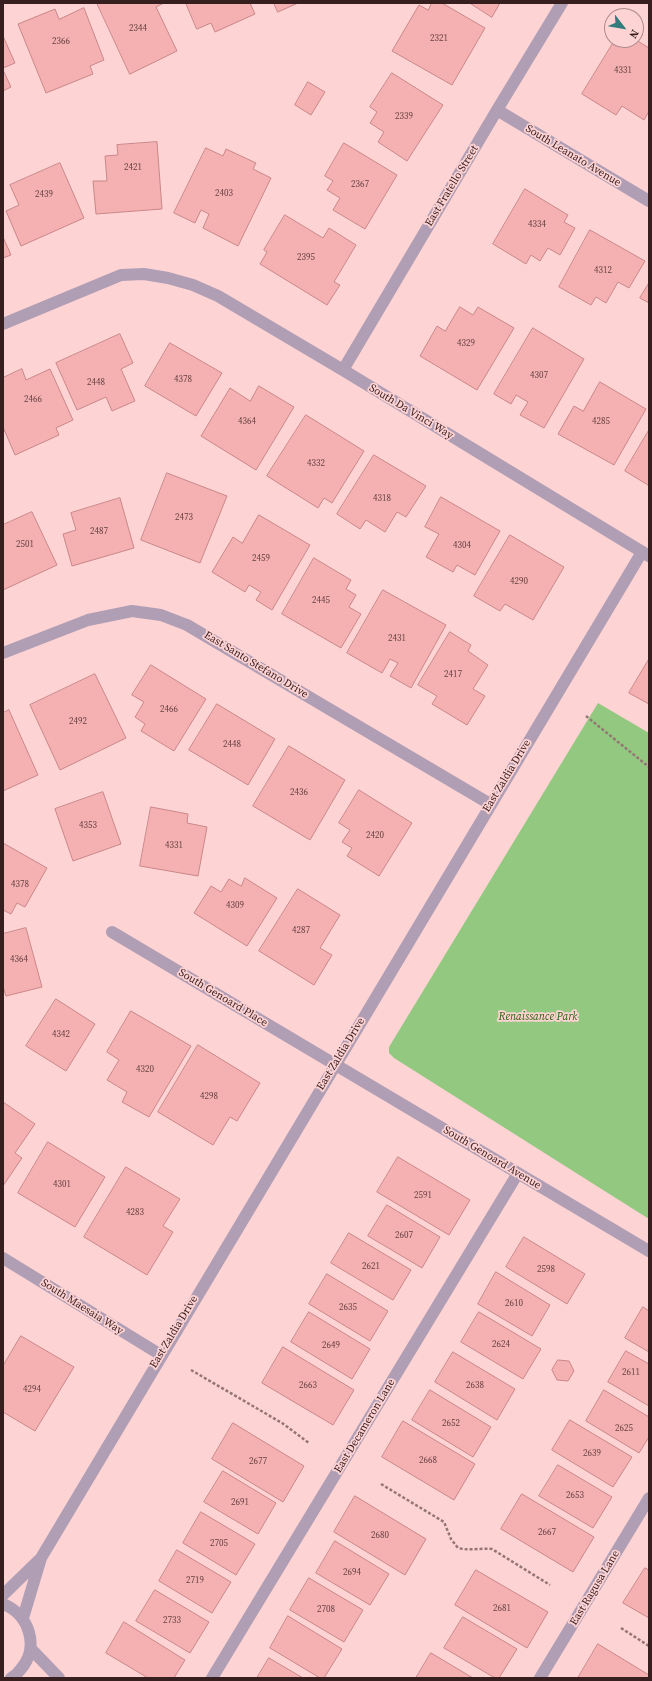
<!DOCTYPE html>
<style>
body{margin:0}
#map{position:relative;width:652px;height:1681px;overflow:hidden;background:#fed3d4;font-family:"Source Serif 4",serif}
canvas{display:block}
.frame{position:absolute;inset:0;border:4px solid #371e1f;pointer-events:none}
.north{position:absolute;left:604px;top:8px;width:40px;height:40px;box-sizing:border-box;background:#fed3d4;border:1px solid #ae8b8c;border-radius:50%;rotate:121deg;font-size:11px;font-weight:700;line-height:16px;text-align:center;color:#371e1f}
.north::after{content:'';display:block;margin:auto;width:14px;height:18px;background:#327c7e;clip-path:polygon(50% 0,100% 100%,50% 72%,0 100%)}
</style>
<div id="map">
<canvas width="652" height="1681"></canvas>
<div class="frame"></div>
<div class="north">N</div>
</div>
<script>
const context = document.querySelector('canvas').getContext('2d');
context.lineJoin = 'round';
function fillPath(path, color) {
  context.fillStyle = color;
  context.fill(path, 'evenodd');
}
function strokePath(path, color, width, dash) {
  context.strokeStyle = color;
  context.lineWidth = width;
  context.lineCap = dash ? 'butt' : 'round';
  context.setLineDash(dash || []);
  context.stroke(path);
}
function label(font, color, halo, rows, align = 'center') {
  context.font = font + ' "Source Serif 4",serif';
  context.lineWidth = 3.5;
  context.setLineDash([]);
  context.textBaseline = 'middle';
  context.strokeStyle = halo;
  context.fillStyle = color;
  for (const [text, x, y, turn = 0] of rows) {
    context.save();
    context.translate(x, y);
    context.rotate((+turn || 0) * Math.PI / 180);
    context.textAlign = isNaN(turn) ? turn : align;
    if (halo) context.strokeText(text, 0, 0);
    context.fillText(text, 0, 0);
    context.restore();
  }
}
fillPath(new Path2D(`
 M598,703l51,30v486l-255,-161 -5,-5v-6z`), '#92c880');
const building = new Path2D(`
 M97,3h67l-8,4 21,44 -47,23z
 M186,3h64l5,11 -40,18 -4,-9 -14,6z
 M274,3h24l-20,9z
 M432,3h10l43,25 -33,57 -60,-34 27,-46 9,5z
 M470,3h30l-8,14z
 M84,8l20,52 -14,6 3,8 -47,19 -28,-69 37,-15 4,10z
 M3,36l12,27 -12,5z
 M615,40h21l13,8v63l-5,9 -22,-14 -6,9 -34,-21z
 M3,70l8,17 -8,4z
 M392,73l51,32 -36,56 -29,-19 6,-10 -14,-9 7,-11 -7,-5z
 M308,82l17,10 -14,23 -16,-10z
 M157,142l5,67 -66,5 -3,-33h14l-2,-25 13,-1 -1,-10z
 M344,143l53,32 -32,54 -32,-19 7,-12 -13,-8 6,-9 -8,-5z
 M206,148l17,8 3,-7 30,14 -3,6 18,9 -33,68 -35,-18 6,-14 -8,-4 -6,13 -21,-10z
 M60,163l24,55 -63,28 -15,-35 13,-6 -9,-20z
 M525,189l43,26 -4,7 11,6 -15,27 -12,-7 -8,13 -9,-6 -5,9 -33,-20z
 M285,215l38,23 6,-10 27,17 -22,37 6,3 -13,20 -67,-41 7,-12 -3,-2z
 M590,230l55,31 -16,27 -11,-6 -12,21 -10,-6 -5,8 -32,-18z
 M3,237l8,18 -8,3z
 M649,283v20l-9,-5z
 M460,307l13,8 5,-8 36,21 -37,62 -57,-34 17,-30 8,5z
 M533,328l51,31 -40,69 -24,-13 8,-13 -12,-7 -5,9 -17,-10z
 M120,334l13,29 -12,6 14,32 -23,10 -6,-14 -29,13 -21,-47z
 M170,343l52,30 -26,43 -51,-30z
 M22,369l4,11 24,-11 23,51 -17,8 3,7 -44,20 -12,-28v-49z
 M600,382l46,27 -32,56 -56,-31 16,-28 9,5z
 M259,386l35,21 -38,63 -55,-34 29,-48 20,13z
 M306,415l58,36 -32,52 -8,-5 -6,10 -51,-32z
 M649,430v54l-1,1 -23,-14z
 M374,455l52,31 -20,31 -9,-5 -12,20 -19,-12 -6,9 -23,-15z
 M167,473l60,23 -27,67 -59,-23z
 M441,497l59,34 -25,44 -18,-10 -4,7 -27,-15 13,-23 -14,-7z
 M120,498l14,50 -62,18 -9,-32 13,-4 -5,-17z
 M32,512l25,53 -54,25v-65z
 M259,515l51,30 -38,65 -16,-10 5,-8 -12,-7 -4,7 -33,-20 21,-35 9,6z
 M510,535l54,32 -31,53 -28,-16 -5,7 -26,-15z
 M314,558l37,22 -5,9 10,6 -7,12 12,7 -20,34 -59,-34z
 M383,590l63,35 -35,63 -21,-12 8,-13 -8,-4 -8,14 -35,-20z
 M450,632l21,13 -3,6 20,14 -15,24 12,7 -18,29 -35,-21 5,-8 -19,-11z
 M649,659v45l-20,-11z
 M151,665l55,34 -32,52 -33,-20 4,-7 -10,-7 9,-15 -12,-7z
 M95,674l31,64 -66,32 -30,-65z
 M217,704l58,35 -27,46 -59,-35z
 M9,710l29,65 -35,16v-78z
 M289,746l56,34 -35,60 -57,-34z
 M359,790l53,33 -33,53 -32,-20 5,-8 -10,-6 8,-12 -11,-7z
 M103,792l18,52 -48,17 -18,-52z
 M151,807l37,7 -1,9 20,4 -9,49 -58,-10z
 M3,843l44,25 -22,39 -8,-4 -6,11 -8,-4z
 M245,878l32,20 -30,48 -53,-33 17,-27 10,6 8,-13 12,7z
 M298,889l42,26 -20,33 12,7 -18,30 -55,-34z
 M26,928l16,59 -36,9 -3,-9v-53z
 M56,999l39,25 -29,47 -40,-25z
 M131,1011l60,35 -42,71 -27,-15 5,-10 -20,-12 12,-20 -12,-8z
 M198,1045l62,38 -23,38 -7,-4 -17,28 -55,-33z
 M3,1102l32,22 -20,29 7,5 -19,28z
 M48,1142l57,35 -30,50 -57,-34z
 M398,1157l72,43 -21,35 -72,-43z
 M126,1167l54,32 -17,27 10,6 -26,43 -63,-38z
 M387,1205l53,32 -18,31 -54,-32z
 M349,1233l62,37 -18,30 -62,-37z
 M524,1237l61,37 -18,30 -61,-37z
 M496,1272l54,33 -18,31 -54,-32z
 M327,1274l61,37 -18,30 -61,-37z
 M643,1307l6,4v41l-24,-14z
 M309,1312l61,37 -18,30 -61,-37z
 M479,1312l62,37 -18,30 -62,-37z
 M21,1336l53,31 -39,64 -32,-19v-46z
 M283,1347l71,43 -21,35 -71,-42z
 M626,1351l23,13v42l-41,-24z
 M453,1352l62,37 -18,31 -62,-38z
 M558,1360l11,1 5,10 -6,10 -11,-1 -5,-10z
 M430,1390l61,37 -18,30 -61,-37z
 M604,1390l45,27v20l-10,16 -53,-32z
 M570,1420l62,37 -19,30 -61,-37z
 M403,1421l72,43 -21,36 -72,-43z
 M233,1423l71,43 -21,36 -71,-43z
 M558,1465l54,32 -19,31 -54,-32z
 M223,1471l53,32 -18,31 -54,-32z
 M522,1494l72,43 -21,35 -72,-43z
 M355,1496l71,43 -21,36 -71,-43z
 M201,1512l54,32 -19,31 -53,-32z
 M335,1541l54,33 -19,31 -54,-32z
 M177,1550l54,32 -19,31 -53,-32z
 M645,1568l4,2v48l-26,-15z
 M476,1570l72,42 -21,36 -72,-43z
 M309,1578l54,32 -19,32 -54,-32z
 M155,1590l54,32 -19,31 -54,-32z
 M288,1616l54,33 -18,29h-4l-50,-30z
 M463,1617l54,32 -18,29h-4l-51,-30z
 M124,1622l61,38 -11,18h-26l-42,-25z
 M598,1644l51,31v3h-71z
 M431,1653l42,25h-57z
 M269,1658l34,20h-46z`);
fillPath(building, '#f5b0b1');
strokePath(building, '#c98789', 1);
strokePath(new Path2D(`
 M586,716l63,51
 M191,1370l91,53 27,20
 M381,1484l63,38 7,17 7,9c12,3 22,0 34,1l58,36
 M621,1628l28,18`), '#967576', 2.5, [3, 2]);
strokePath(new Path2D(`
 M497,110l152,91
 M3,324l118,-49 23,-1 24,4 25,7 25,11 125,74 306,186
 M343,370l154,-260 65,-107
 M3,653l85,-33 44,-9 29,4 26,10 303,179
 M112,932l537,319
 M3,1258l158,97
 M212,1678l306,-505
 M540,1678l109,-180`), '#af9eb4', 12);
strokePath(new Path2D(`
 M3,1595l36,-35
 M3,1604c26,10 37,43 18,65 -3,4 -6,7 -10,9
 M23,1618l18,-60 601,-1006
 M31,1649l28,29`), '#af9eb4', 12);
label('9px', '#664244', null, [
 ["2344",138,29],
 ["2321",439,39],
 ["2366",61,42],
 ["4331",623,71],
 ["2339",404,117],
 ["2421",133,168],
 ["2367",360,185],
 ["2403",224,194],
 ["2439",44,195],
 ["4334",537,225],
 ["2395",306,258],
 ["4312",603,271],
 ["4329",466,344],
 ["4307",539,376],
 ["4378",183,380],
 ["2448",96,383],
 ["2466",33,400],
 ["4364",247,422],
 ["4285",601,422],
 ["4332",316,464],
 ["4318",382,499],
 ["2473",184,518],
 ["2487",99,532],
 ["2501",25,545],
 ["4304",462,546],
 ["2459",261,559],
 ["4290",519,582],
 ["2445",321,601],
 ["2431",397,639],
 ["2417",453,675],
 ["2466",169,710],
 ["2492",78,722],
 ["2448",232,745],
 ["2436",299,793],
 ["4353",88,826],
 ["2420",375,836],
 ["4331",174,846],
 ["4378",20,885],
 ["4309",235,906],
 ["4287",301,931],
 ["4364",19,960],
 ["4342",61,1035],
 ["4320",145,1070],
 ["4298",209,1097],
 ["4301",62,1185],
 ["2591",423,1196],
 ["4283",135,1213],
 ["2607",404,1236],
 ["2621",371,1267],
 ["2598",546,1270],
 ["2610",514,1304],
 ["2635",348,1308],
 ["2624",501,1345],
 ["2649",331,1346],
 ["2611",631,1373],
 ["2663",308,1386],
 ["2638",475,1386],
 ["4294",32,1390],
 ["2652",451,1424],
 ["2625",624,1429],
 ["2639",592,1454],
 ["2668",428,1461],
 ["2677",258,1462],
 ["2653",575,1496],
 ["2691",240,1503],
 ["2667",547,1533],
 ["2680",380,1536],
 ["2705",219,1544],
 ["2694",352,1573],
 ["2719",195,1581],
 ["2681",502,1609],
 ["2708",326,1610],
 ["2733",172,1621]
]);
label('11px', '#371e1f', '#fed3d4', [
 ["South Leanato Avenue",573,156,31],
 ["East Fratello Street",452,186,-59],
 ["South Da Vinci Way",411,412,31],
 ["East Santo Stefano Drive",256,665,31],
 ["East Zaldia Drive",507,776,-59],
 ["South Genoard Place",223,998,31],
 ["East Zaldia Drive",341,1054,-59],
 ["South Genoard Avenue",492,1158,31],
 ["South Maesaia Way",82,1307,32],
 ["East Zaldia Drive",174,1332,-59],
 ["East Decameron Lane",365,1426,-59],
 ["East Ragusa Lane",595,1588,-59]
]);
label('italic 11px', '#255f04', '#fed3d4', [
 ["Renaissance Park",538,1017]
]);
</script>
